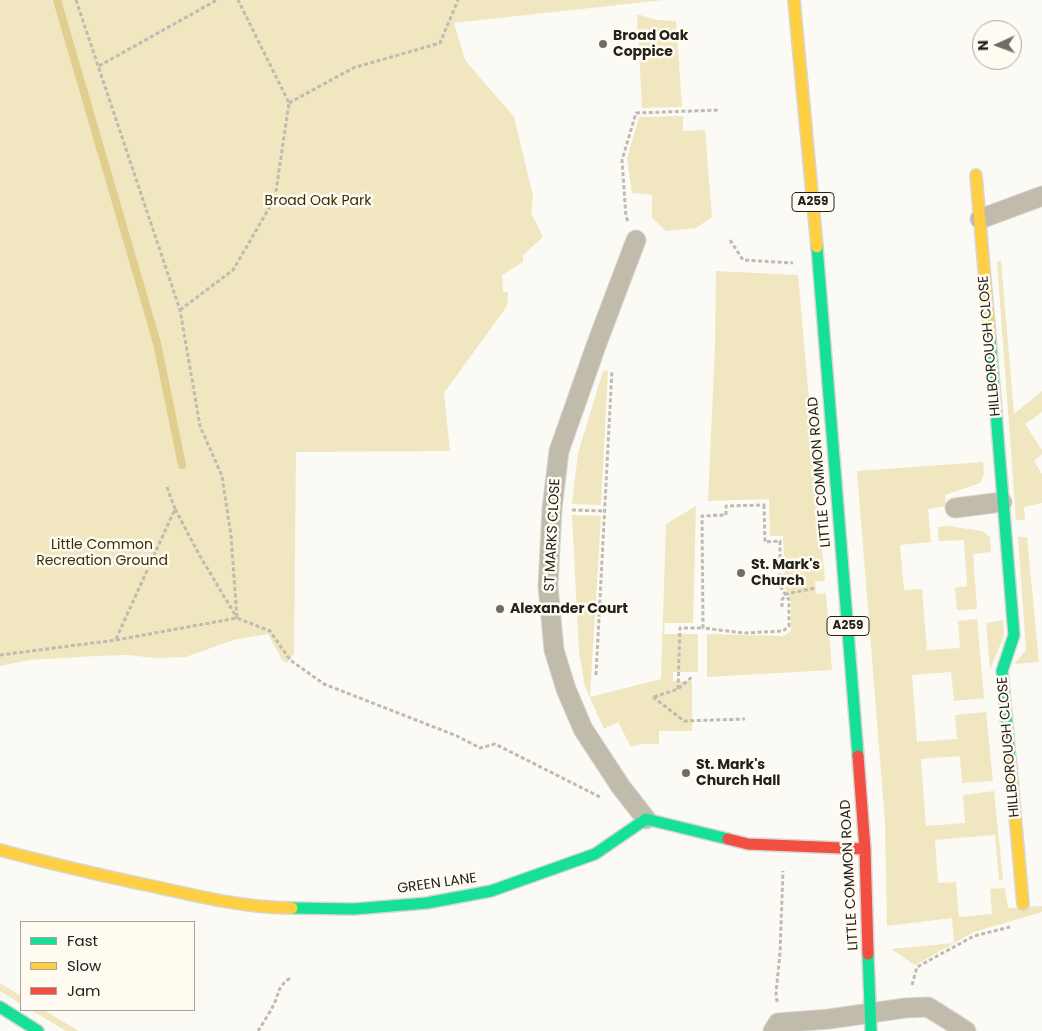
<!DOCTYPE html>
<style>
body{margin:0}
#map{position:relative;width:1042px;height:1031px;overflow:hidden;background:#fcfaf4;font-family:Poppins,sans-serif}
canvas{display:block}
.legend{position:absolute;left:20px;top:921px;width:175px;height:90px;box-sizing:border-box;background:#fffbf0;border:1px solid #a7a49c;margin:0;padding:6px 9px;list-style:none;font-size:15px;color:#22211d}
.legend li{display:flex;align-items:center;gap:10px;height:25px}
.legend b{width:25px;border:1px solid #a7a49c}
.north{position:absolute;left:972px;top:20px;width:50px;height:50px;box-sizing:border-box;background:#fffbf0;border:1px solid #a7a49c;border-radius:50%;rotate:268deg;font-size:14px;font-weight:700;line-height:20px;text-align:center;color:#22211d}
.north::after{content:'';display:block;margin:auto;width:18px;height:22px;background:#6e6d68;clip-path:polygon(50% 0,100% 100%,50% 72%,0 100%)}
</style>
<div id="map">
<canvas width="1042" height="1031"></canvas>
<ul class="legend">
<li><b style="height:6px;background:#16e098"></b>Fast</li>
<li><b style="height:6px;background:#ffcf43"></b>Slow</li>
<li><b style="height:6px;background:#f24e42"></b>Jam</li>
</ul>
<div class="north">N</div>
</div>
<script>
const context = document.querySelector('canvas').getContext('2d');
context.lineJoin = 'round';
function fillPath(path, color) {
  context.fillStyle = color;
  context.fill(path, 'evenodd');
}
function strokePath(path, color, width, dash) {
  context.strokeStyle = color;
  context.lineWidth = width;
  context.lineCap = dash ? 'butt' : 'round';
  context.setLineDash(dash || []);
  context.stroke(path);
}
function label(font, color, halo, rows, align = 'center') {
  context.font = font + ' Poppins,sans-serif';
  context.lineWidth = 5;
  context.setLineDash([]);
  context.textBaseline = 'middle';
  context.strokeStyle = halo;
  context.fillStyle = color;
  for (const [text, x, y, turn = 0] of rows) {
    context.save();
    context.translate(x, y);
    context.rotate((+turn || 0) * Math.PI / 180);
    context.textAlign = isNaN(turn) ? turn : align;
    if (halo) context.strokeText(text, 0, 0);
    context.fillText(text, 0, 0);
    context.restore();
  }
}
fillPath(new Path2D(`
 M0,0h663l-209,23 11,37 49,57 19,79 -2,17 12,24 -20,18v7l-21,13 1,17h5l-1,14 -63,87 6,58 -154,1 -2,202 -7,9 -5,-3 -14,-26 -35,6 -47,17 -30,1 -29,-3 -31,1 -67,4 -29,6z
 M637,14l20,6 19,1 6,86 -40,1z
 M683,116v15l22,-1 7,87 -16,11 -30,3 -14,-13v-23l-20,-2 -5,-35 12,-41z
 M1001,261l13,153 28,-23v21l-17,12 17,26v4l-8,7 8,13v29l-18,4 1,13h-9l-19,-258z
 M716,271l82,4 27,306 -10,1 1,12 10,-1 6,77 -125,7v-43l77,2 7,-5v-30l-6,-13 -2,-52h-13l-1,-37 -61,2 7,-154z
 M608,370l-7,135 -29,-1 6,-51 25,-82z
 M983,462l1,12 -4,9 -35,12 1,11 -18,3 3,33 -31,3 4,45 18,-1 5,61 33,-2 -2,-27 19,-2 7,79 -30,3 -3,-29 -39,3 5,67 40,-3 -2,-24 31,-3 7,69 -31,2 -2,-27 -39,3 5,67 39,-3 -2,-28 31,-4 9,89h-4l-4,-45 -60,5 3,43 18,-1 3,35 33,-3 -2,-25 15,-1 3,20 34,-2v6l-68,20 -59,33 -24,-16 63,-6 -2,-25 -65,8 -2,-104 -28,-351z
 M696,506l-3,117h-28l-1,11h34v38h-25v9h19v50h-33v13h-18l-10,3 -13,-25 -14,7 -19,-42 -6,-35 -7,-137 29,1 -11,181 71,-18 5,-155z
 M948,526l34,5 8,6 1,15 -18,2 4,55 -20,1 -2,-22 12,-2 -3,-46 -25,1 -1,-14z
 M1018,537h9l12,125 -25,2 12,-14z
 M1003,620l1,16 -14,33 -4,-46z
 M0,983l21,13v8l-21,-13z
 M31,1010h13l35,21h-13z`), '#f0e6c0');
strokePath(new Path2D(`
 M57,0l100,343 25,122`), '#dfce8d', 8);
const street = new Path2D(`
 M980,219l62,-23
 M636,240l-39,103 -38,108 -7,58 -4,77 6,64 12,39 17,40 38,58 25,32
 M955,508l47,-6
 M773,1031l5,-8 51,-4 76,-11 23,-1 38,24`);
const fast = new Path2D(`
 M817,247l41,509
 M990,339l24,296 -12,36 8,88
 M292,908l62,1 73,-6 64,-12 104,-37 51,-35 82,20
 M868,954l3,77
 M0,1007l38,24`);
const slow = new Path2D(`
 M794,0l23,247
 M976,175l14,164
 M1010,759l13,145
 M0,850c52,14 104,26 156,37 45,10 90,21 136,21`);
const jam = new Path2D(`
 M858,756l7,93 3,105
 M728,839l20,5 117,5`);
strokePath(street, '#d8d6d2', 21);
strokePath(fast, '#d8d6d2', 14);
strokePath(slow, '#d8d6d2', 14);
strokePath(jam, '#d8d6d2', 14);
strokePath(new Path2D(`
 M76,0l104,310 20,116 22,50 9,60 6,82
 M99,66l118,-66
 M289,103l64,-35 87,-25 18,-43
 M628,221l-2,-4 -4,-57 14,-47 83,-3
 M730,240l13,20 50,3
 M180,310l53,-40 42,-72 14,-95 -51,-103
 M167,487l8,22
 M764,505l1,37 15,-1v45l9,14v26l-6,5 -39,2 -41,-5 -1,-112 24,-1v-9z
 M572,510l32,1
 M782,607v-7l4,-6 29,-6
 M116,639l59,-130 25,47 37,62
 M0,655l116,-15 121,-22 33,13 20,29 34,24 133,52 23,12 15,-4 105,53
 M596,675l16,-305
 M678,689l2,-61h23
 M653,697l31,24 61,-2
 M654,697l24,-8 14,-12
 M912,985l5,-18 57,-31 36,-9
 M777,1002l-1,-9 4,-40 3,-82
 M258,1031c5,-8 11,-17 15,-25 7,-13 3,-18 17,-28`), '#bebbb0', 3, [4, 2.5]);
strokePath(street, '#c0bbab', 19);
strokePath(fast, '#16e098', 11);
strokePath(slow, '#ffcf43', 11);
strokePath(jam, '#f24e42', 11);
for (const [x, y, r, color] of [
 [603,44,5,"#6e6d68"],
 [741,573,5,"#6e6d68"],
 [500,609,5,"#6e6d68"],
 [686,773,5,"#6e6d68"]
]) {
  const dot = new Path2D();
  dot.arc(x, y, r, 0, 2 * Math.PI);
  context.fillStyle = color;
  context.fill(dot);
  strokePath(dot, '#fffbf0', 2);
}
for (const [x, y, w] of [
 [813,202,42],
 [848,626,42]
]) {
  const box = new Path2D();
  box.roundRect(x - w / 2, y - 9.5, w, 19, 4);
  context.fillStyle = '#fffbf0';
  context.fill(box);
  strokePath(box, '#22211d', 1);
}
label('bold 12px', '#22211d', null, [
 ["A259",813,202],
 ["A259",848,626]
]);
label('bold 14px', '#22211d', '#fffbf0', [
 ["Broad Oak",613,36],
 ["Coppice",613,52],
 ["St. Mark's",751,565],
 ["Church",751,581],
 ["Alexander Court",510,609],
 ["St. Mark's",696,765],
 ["Church Hall",696,781]
], 'left');
label('14px', '#392f06', '#fffbf0', [
 ["Broad Oak Park",318,201],
 ["Little Common",102,545],
 ["Recreation Ground",102,561]
]);
label('14px', '#22211d', '#fffbf0', [
 ["HILLBOROUGH CLOSE",990,346,-95],
 ["LITTLE COMMON ROAD",820,472,-95],
 ["ST MARKS CLOSE",553,535,-87],
 ["HILLBOROUGH CLOSE",1009,747,-95],
 ["LITTLE COMMON ROAD",850,875,-93],
 ["GREEN LANE",437,884,-8]
]);
</script>
